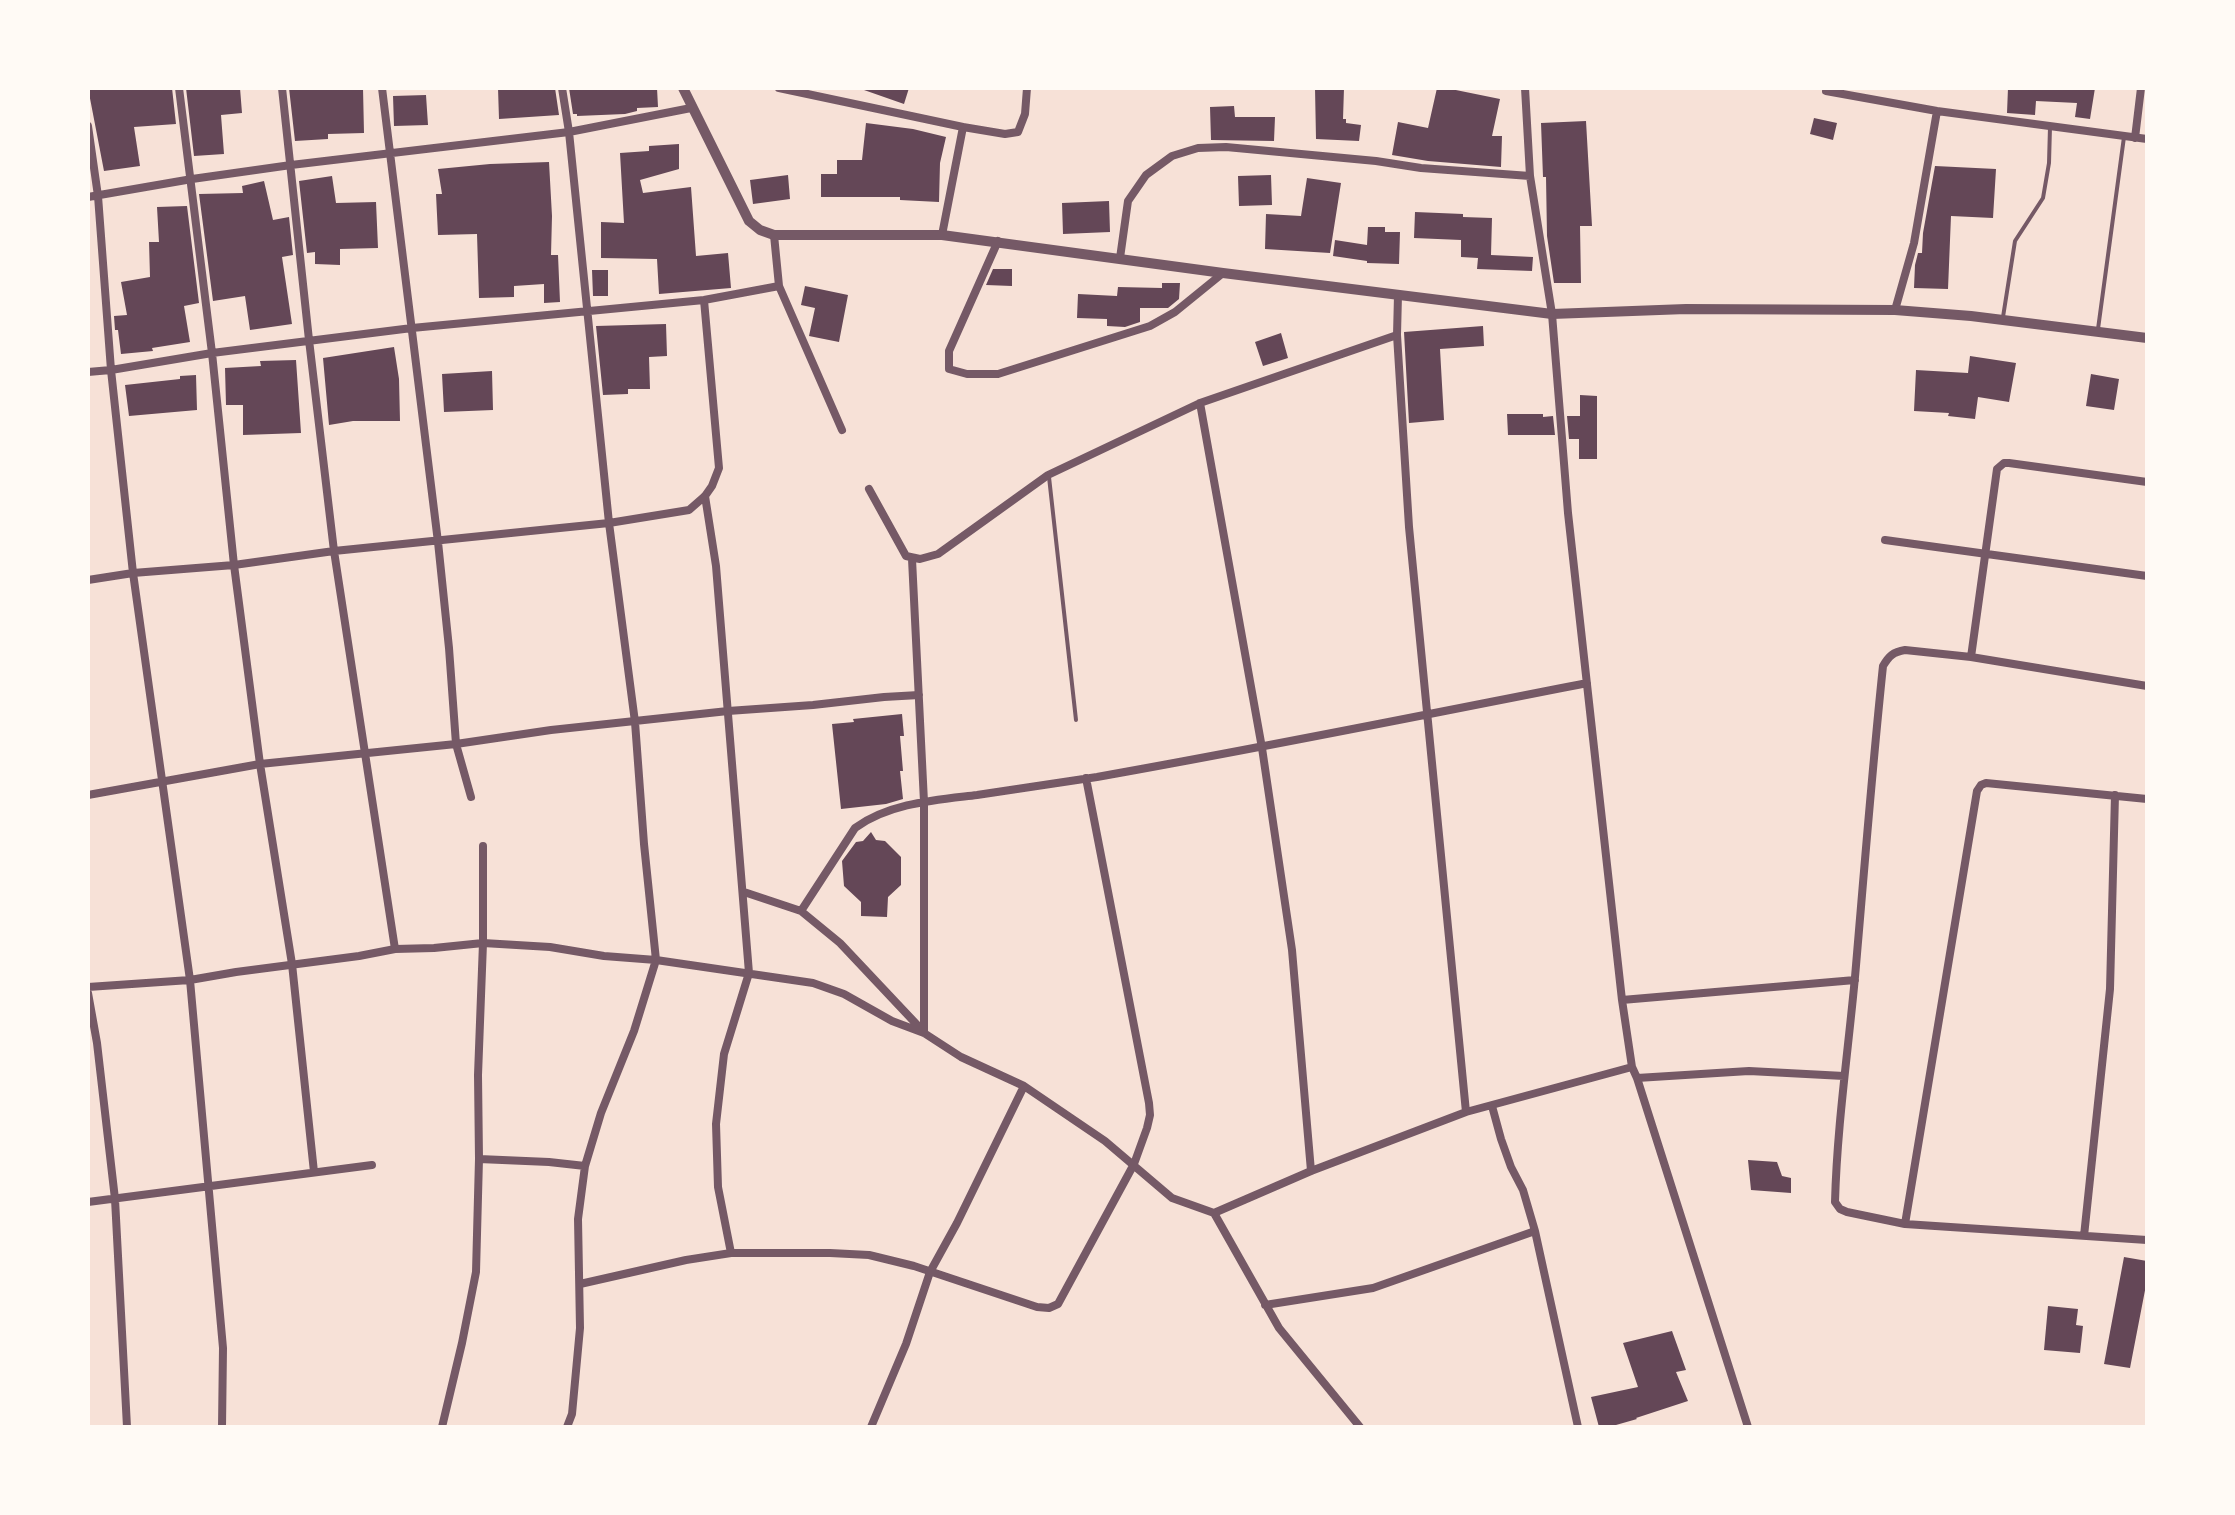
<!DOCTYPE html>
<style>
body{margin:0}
#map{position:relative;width:2235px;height:1515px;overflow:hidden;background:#f7e1d7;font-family:"Sofia Sans Condensed",sans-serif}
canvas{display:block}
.frame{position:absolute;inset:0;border:90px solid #fffaf5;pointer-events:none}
</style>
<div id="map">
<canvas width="2235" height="1515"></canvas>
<div class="frame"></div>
</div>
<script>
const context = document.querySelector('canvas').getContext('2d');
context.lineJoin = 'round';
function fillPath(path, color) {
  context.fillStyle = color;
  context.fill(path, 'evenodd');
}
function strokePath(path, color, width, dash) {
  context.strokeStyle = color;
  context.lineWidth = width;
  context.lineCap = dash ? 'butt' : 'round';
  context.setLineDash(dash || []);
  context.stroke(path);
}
fillPath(new Path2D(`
 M88,88h84l4,36 -42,3 6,39 -36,5z
 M186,88h54l2,25 -21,2 3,39 -30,2z
 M289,88h74l1,45 -36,1v5l-33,2z
 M498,88h57l4,27 -60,4z
 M569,88h88l1,19 -21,1v3l-12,3 -48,2v-2h-4z
 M864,88h45l-5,16 -40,-14z
 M1315,88h29l-1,31h3v4l15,2 -2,16 -43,-2z
 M1437,88h9l54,11 -8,37h10l-1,31 -73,-6 -36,-6 6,-33 30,6z
 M2008,88h87l-5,31 -15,-2 2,-14 -41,-2 -1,14 -28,-2z
 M426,95l2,30 -34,1 -1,-30z
 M1234,106l1,11h40l-1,24 -63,-1 -1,-33z
 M1814,118l23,5 -4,17 -23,-6z
 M1586,121l6,105h-12l1,57h-27l-7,-47 -1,-59h-3l-2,-54z
 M866,123l47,6 33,8 -6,26 -1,39 -39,-2v-3h-79v-23h16v-14h25z
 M679,144v25l-39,11 3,13 48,-6 5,69 32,-3 3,35 -72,6 -2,-35 -56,-1v-36l23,1 -4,-70 29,-2v-5z
 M549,162l3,54 -1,39h7l2,47 -16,1v-19l-30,2v11l-35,1 -2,-64 -39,1 -2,-41h6l-4,-25 52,-5z
 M1935,166l61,3 -3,49 -42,-2 -3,73 -34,-1 1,-23 3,-12h4l1,-20z
 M788,175l2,24 -37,5 -3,-24z
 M1271,175l1,30 -33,1 -1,-30z
 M332,176l4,27 40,-1 2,46 -38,1v16l-25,-1v-12l-8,1 -8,-72z
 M1307,178l34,5 -11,70 -65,-4 1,-35 35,2z
 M264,181l9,39 16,-3 4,38 -11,2 10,67 -42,6 -5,-34 -32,5 -14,-107 44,-1 -1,-7z
 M1109,201l1,31 -47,2 -1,-31z
 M187,206l12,97 -15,3 6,36 -38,6 1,3 -32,3 -3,-24h-3l-1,-14 13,-1 -6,-33 29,-5 -1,-35h10l-2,-35z
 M1415,212l48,2v3l29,1 -1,37 42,2 -1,14 -55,-2 1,-11 -17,-1v-17l-47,-2z
 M1368,227h17v5h15l-1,32 -32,-1v-2l-34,-5 2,-16 32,5z
 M993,269h19v17l-26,-1z
 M592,270h16v26h-15z
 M1162,283h18l-1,16 -11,9h-28v14l-15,5 -18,-1v-7l-30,-1 1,-24 39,2 1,-9 44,1z
 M805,286l43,9 -9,47 -30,-6 6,-28 -14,-3z
 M666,324l1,32 -18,1 1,32h-22v5l-25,1 -7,-69z
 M1483,326l1,20 -44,3 4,71 -35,3 -5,-91z
 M1281,333l7,25 -25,8 -8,-24z
 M394,347l5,32 1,42h-47l-24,4 -6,-67z
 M1970,356l46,7 -7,39 -31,-5 -3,22 -27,-3 1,-3 -35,-2 2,-41 52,3z
 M296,360l5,73 -58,2v-30h-17l-1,-37 36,-2 -1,-5z
 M492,371l1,39 -49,2 -2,-38z
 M2091,374l28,5 -5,31 -28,-4z
 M196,375l1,35 -68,6 -4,-31 55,-6v-3z
 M1580,395l17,1v63h-18v-20h-10l-2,-23h13z
 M1507,414h36v3l10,-1 2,19h-47z
 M902,714l2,22h-4l3,35h-3l3,28 -17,5 -45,5 -9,-85 22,-2 -1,-3z
 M871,832l5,8 9,1 16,16v28l-13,12 -1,20 -26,-1v-14l-17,-16 -2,-25 14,-19 7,-1z
 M1748,1160l29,2 5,14 9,2v15l-40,-3z
 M2124,1257l23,4v19l-17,88 -26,-4z
 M2048,1306l30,3 -2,16 7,1 -3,27 -36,-3z
 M1672,1331l14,39 -10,2 12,29 -52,17 1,1 -28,8h-10l-8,-30 47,-10 -15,-44z`), '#644757');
strokePath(new Path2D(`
 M2003,317l12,-76 28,-43 6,-35 1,-36
 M2098,329l26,-192
 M1049,477l27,243`), '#755966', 4);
strokePath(new Path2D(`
 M179,88l33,265 22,212 26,199 32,200 22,208
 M282,88l27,252 25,211 61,398
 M382,88l56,454 11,106 7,96 15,53
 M562,88l7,44 40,391 26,199 9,122 12,116 -22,71 -33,82 -16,53 -7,53 2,109 -8,86 -5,13
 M779,88l184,39
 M1525,88l5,88 22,138 16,199 54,487 10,67 5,11 111,349
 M1826,91l111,20 210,28
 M88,126l10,70 13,174 22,203 57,407 33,368 -1,79
 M2135,138l6,-50
 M88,197l104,-18 99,-14 278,-33 122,-24
 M942,235l21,-108 42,7 13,-2 7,-18 2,-26
 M998,241l-49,110v18l18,5h31l152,-48 25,-14 48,-39
 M1120,258l8,-57 18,-26 26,-19 26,-8 28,-1 150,14 45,7 109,8
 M779,286l63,144
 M1895,310l19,-67 23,-132
 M1397,335l12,192 57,585
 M88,372l23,-2 101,-17 200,-25 292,-28 75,-14 -5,-51
 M1200,403l62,345 30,202 19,221
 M869,489l37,67 14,3 18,-5 110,-79 152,-72 197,-68 1,-40
 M705,496l11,70 33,407 -25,81 -8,70 2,63 13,66
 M1885,540l262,36
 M912,559l12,243v231
 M88,580l45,-7 101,-8 100,-14 275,-28 80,-13 16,-14 7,-10 7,-18 -15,-168
 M1971,657l26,-188 7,-6h5l138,19
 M2147,686l-176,-29 -66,-7c-12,2 -16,6 -22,16 -11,104 -19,207 -28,311 -7,75 -18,150 -20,225l5,7 7,3 58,12 242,16
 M88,795l172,-31 196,-20 95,-14 177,-19 85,-6 71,-8 35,-2
 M744,892l57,19 39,32 81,86
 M801,911l54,-83c34,-25 81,-28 122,-33 40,-6 80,-12 120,-18 164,-29 327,-62 490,-94
 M88,987l102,-7 46,-8 123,-16 36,-7 39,-1 49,-5 67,4 54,9 52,4 157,23 31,11 48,27 32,12 37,24 63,29 81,55 67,57 42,15 65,115 81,99
 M88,993l9,50 18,156 12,228
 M1622,1000l233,-20
 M1637,1078l112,-7 95,5
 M1492,1106l9,33 10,28 12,23 12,41 43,196
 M479,1159l70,3 36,4
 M88,1202l284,-37
 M1214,1213l97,-42 155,-59 166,-45
 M1905,1224l72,-433 4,-6 5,-2 161,16
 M2084,1236l26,-247 5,-194
 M580,1284l106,-24 45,-7h99l39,2 45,11 123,41 12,1 9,-4 76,-140 13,-36 3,-13 -1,-12 -63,-325
 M1265,1305l108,-17 162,-57
 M442,1427l20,-84 14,-71 3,-113 -1,-84 5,-132v-97
 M871,1427l35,-83 24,-72 27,-49 67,-137`), '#755966', 8);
strokePath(new Path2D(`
 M683,88l66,133 11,9 14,5h168l281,38 329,41 134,-5 209,1 76,6 176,22`), '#755966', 10);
</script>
